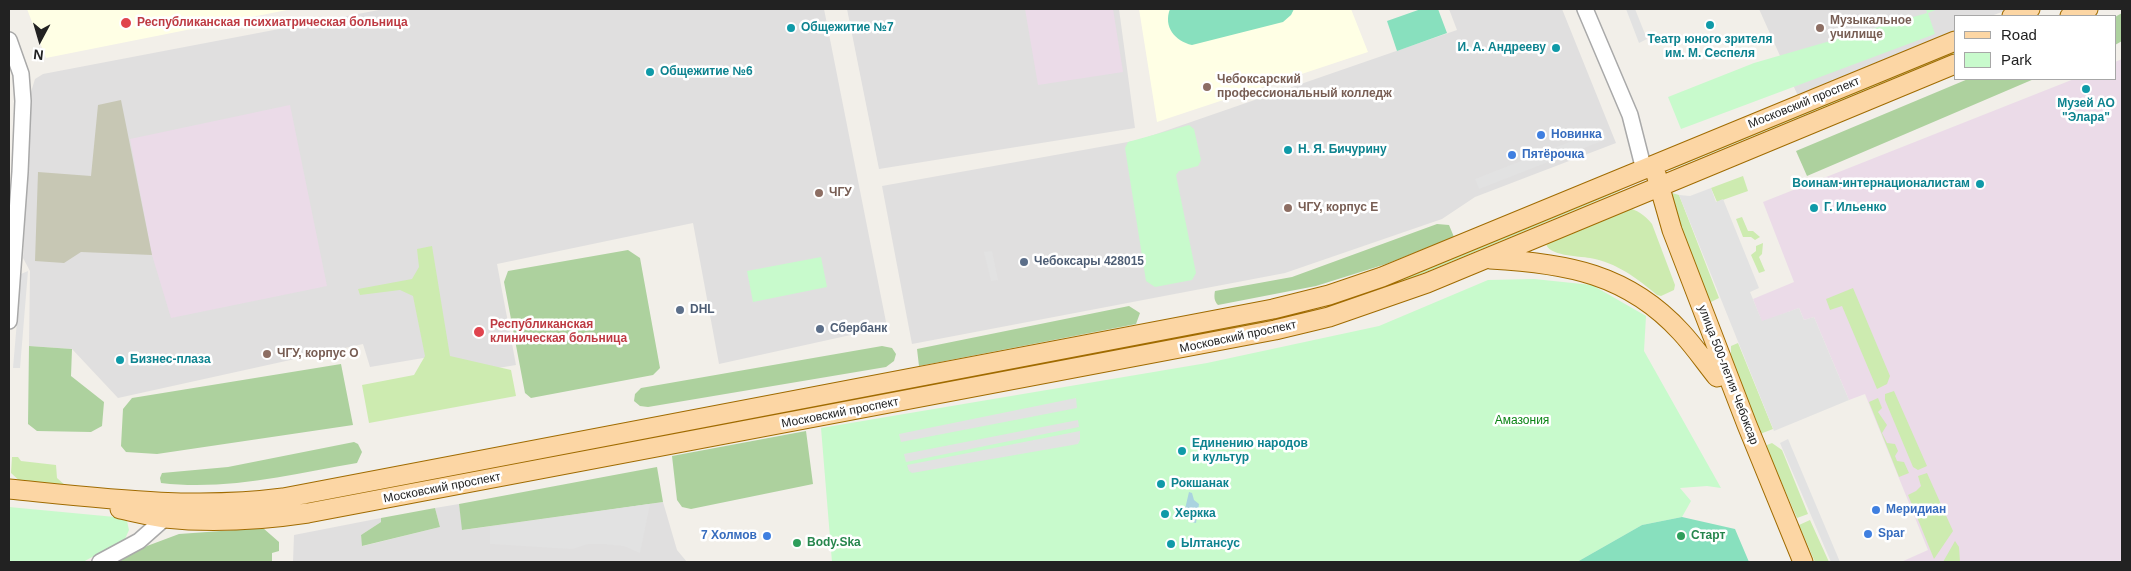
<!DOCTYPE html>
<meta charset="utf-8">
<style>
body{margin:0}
#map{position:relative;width:2131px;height:571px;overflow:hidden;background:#f2efe9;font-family:Arial,sans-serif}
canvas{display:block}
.frame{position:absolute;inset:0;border:10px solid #222;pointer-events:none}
.legend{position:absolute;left:1954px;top:15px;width:162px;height:65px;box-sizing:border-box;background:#fff;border:1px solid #a7a7a7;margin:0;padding:6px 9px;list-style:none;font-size:15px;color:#222}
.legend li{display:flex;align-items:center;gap:10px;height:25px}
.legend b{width:25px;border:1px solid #a7a7a7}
.north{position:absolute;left:15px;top:15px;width:50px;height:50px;-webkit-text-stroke:4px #fff;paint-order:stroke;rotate:186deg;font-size:14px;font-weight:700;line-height:20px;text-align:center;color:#222}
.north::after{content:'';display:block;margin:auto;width:18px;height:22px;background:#222;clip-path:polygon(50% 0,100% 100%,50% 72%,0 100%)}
</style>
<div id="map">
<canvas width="2131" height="571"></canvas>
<div class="frame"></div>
<ul class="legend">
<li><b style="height:6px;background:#fcd6a4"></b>Road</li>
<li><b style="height:14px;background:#c8facc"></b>Park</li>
</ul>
<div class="north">N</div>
</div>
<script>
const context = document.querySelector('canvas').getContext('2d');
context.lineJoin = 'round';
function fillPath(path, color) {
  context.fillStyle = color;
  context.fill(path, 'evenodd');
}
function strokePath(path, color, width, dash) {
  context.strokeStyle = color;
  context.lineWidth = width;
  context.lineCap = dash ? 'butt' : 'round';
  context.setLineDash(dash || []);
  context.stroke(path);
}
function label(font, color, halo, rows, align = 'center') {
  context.font = font + ' Arial,sans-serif';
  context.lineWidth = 5;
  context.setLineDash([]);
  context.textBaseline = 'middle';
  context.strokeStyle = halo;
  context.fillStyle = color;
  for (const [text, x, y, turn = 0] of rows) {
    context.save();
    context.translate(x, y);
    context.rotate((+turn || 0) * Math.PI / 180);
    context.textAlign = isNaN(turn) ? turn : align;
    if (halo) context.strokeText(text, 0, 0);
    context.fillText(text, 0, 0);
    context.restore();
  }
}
fillPath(new Path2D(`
 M384,9h440l63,318 -168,37 -26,-141 -196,41 19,101 -66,11 -3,-22 -77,13 -7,-23 -245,54 -46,-49 -43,-3 1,-75 -7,-13 8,-166 4,-13 8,-5z
 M847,9h272l16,119 -256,41z
 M1449,9h113l54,134 -141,54 -33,22 -157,54 -373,71 -30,-158 257,-46 318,-110z
 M1759,9h251l-19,7h-36v15l-157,65z
 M663,502l14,48 10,12h-394l1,-27 87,-17v4l-20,13 2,11 77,-19 -5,-19 24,-4 4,26z`), '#e0dfdf');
fillPath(new Path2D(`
 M1025,9h88l10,63 -85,13z
 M2122,59v503h-221l27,-12 -63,-156 -16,6 -35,-83 -10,3 -5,-12 -37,14 -9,-23 41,-17 -31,-80 311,-123h41v-17z
 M290,105l37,181 -156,32 -19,-63 -22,-116z`), '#ebdbe8');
fillPath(new Path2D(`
 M27,9h265l-246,49z
 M1139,9h212l17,43 -211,70z`), '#ffffe5');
fillPath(new Path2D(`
 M121,100l31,155 -71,-3 -17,11 -29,-2 3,-89 53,4 7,-71z`), '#c7c7b4');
fillPath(new Path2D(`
 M1955,49v4l-285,117 -2,-3z
 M1743,176l5,15 -31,11 -6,-14z
 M1619,188l1,3 -244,102 -146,37 -87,17 -1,-6 41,-7z
 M1672,193l7,2 40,103 -8,4 -8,-11 -34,-95z
 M1626,207c11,3 19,8 26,17l23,61 -1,5 -13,6 -4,-1c-20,-17 -40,-32 -67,-37 -11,-2 -43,-2 -44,-15z
 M1742,217l6,14h5l7,6 -5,3 -4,-3h-8l-7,-18z
 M1763,243l-1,11 -3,3 6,14 -6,2 -8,-18 5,-4v-5z
 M432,246l18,110 61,14 5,26 -147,27 -7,-38 52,-10 11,-19 -12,-60 -13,-6 -40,5 -2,-6 54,-10 7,-12 -2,-18z
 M1853,288l37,88 -3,8 -10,5 -35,-83 -12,4 -4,-11z
 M1738,343l35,86 -13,5 -29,-75v-13z
 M1117,347l1,6 -759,144 -1,-6z
 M1894,391l33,75 -9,4 -5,-3 -28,-67v-6z
 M1878,398l4,10 -4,4 9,13 -5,8 5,10 8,1 3,7 -3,5 2,5 7,1 5,11 -10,4 -30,-75z
 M1772,443l10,7 26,64 -11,4 -30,-69v-4z
 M12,457h6l3,4 35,4 1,13 9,8 -43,-2 -12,-11z
 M1927,473l26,58 -19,28 -26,-64 8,-4 5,-5 -3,-10z
 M1810,520l19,42h-14l-16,-37z
 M1955,541l4,6 1,15h-17z`), '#cdebb0');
fillPath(new Path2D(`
 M2122,13v28l-7,4v-28z
 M1968,79h66l-227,97 -11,-25z
 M1437,224l12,1 5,12 -68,27 -70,22 -98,19c-4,-4 -4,-9 -3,-14l77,-14z
 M628,250l12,8 20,110 -7,7 -122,23 -6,-5 -21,-111 4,-11z
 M1129,306l11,7 -4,11 -217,42 -2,-17z
 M29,346l43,3 -1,27 33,26 -2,24 -11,6 -54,-1 -9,-7z
 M882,346l10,2 4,6 -2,7 -8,6 -238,40 -8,-1 -6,-5 1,-7 6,-6z
 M341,364l12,61 -196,29 -31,-2 -5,-6 2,-37 9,-11z
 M806,431l7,53 -122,25 -9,-2 -5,-7 -5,-44z
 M354,442l4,2 4,8 -5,11c-65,11 -130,28 -196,20l-1,-5 2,-5 66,-6z
 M657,467l6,35 -201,28 -3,-26z
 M435,508l5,19 -78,19 -1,-11 20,-13v-4z
 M263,528l16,14v9l-7,2v9h-155l30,-16 32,-12z`), '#add19e');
fillPath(new Path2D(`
 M1926,9h12l-10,4 7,21 -254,95 -13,-32 86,-34 173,-50z
 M1189,125l5,4 7,31 -3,6 -19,5 -3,4 20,98 -4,7 -37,7 -9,-6 -21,-133 3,-6z
 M821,257l6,30 -74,15 -6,-31z
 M1534,279l58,6 54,31 -2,35 77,137 -14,-2 -27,2 11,13 -9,16 -40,8 -65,37h-745l-11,-134 386,-65 172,-37 109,-46z
 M9,507l106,10 12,4 2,9 -4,9 -42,23h-74z`), '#c8facc');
fillPath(new Path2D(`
 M1170,9h124l-3,6 -8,7 -91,23c-17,-4 -29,-18 -22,-36z
 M1421,9h17l9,24 -50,18 -10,-30z
 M1682,517l53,12 14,33h-172l65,-37z`), '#88e0be');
fillPath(new Path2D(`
 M1626,9h9l12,30 -8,4z
 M1603,129l4,10 -128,50 -4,-10z
 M1711,188l5,14 7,-3 36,89 -9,4 12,29 37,-13 5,12 10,-3 35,83 -75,31 -95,-236 11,1z
 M992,251l6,29 -7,1 -7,-29z
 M28,271l-8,97h-7l8,-94z
 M1076,398l1,10 -176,34 -2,-8z
 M1078,420l1,7 -173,35 -2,-8z
 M1080,431v9l-2,4 -166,29 -3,-2 -2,-6z
 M1788,439l52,123h-9l-51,-119z
 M650,504l-10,49 -16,-7 -21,-2h-15l-15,5 -83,-5v-17z`), '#e2e2e2');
fillPath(new Path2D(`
 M1189,492l3,1 2,7 5,4 -3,19 -4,-1 -2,-8 -5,-5z`), '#aad3df');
const minor = new Path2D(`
 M1585,9l45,106 14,55
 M9,40l12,34 2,27 -3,71 -11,149
 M100,562l39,-21 26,-23`);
const major = new Path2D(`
 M2012,16l18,-7
 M2070,16l18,-7
 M1656,174l16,56 75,195 56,137
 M1490,259c76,4 138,15 191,73 13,14 24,30 36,45
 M9,489c91,9 183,21 274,9l990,-189 56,-14 53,-18 573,-236
 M120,509c15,3 30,7 45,9 47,5 96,2 143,-5l967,-183 54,-13 98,-34 528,-219`);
strokePath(minor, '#a9a9a9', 18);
strokePath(major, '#a06b00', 21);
strokePath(minor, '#fff', 15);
strokePath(major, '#fcd6a4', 19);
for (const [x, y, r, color] of [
 [126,23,6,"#e0444e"],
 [1710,25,5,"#0f9aa8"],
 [791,28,5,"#0f9aa8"],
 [1820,28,5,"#8d6e63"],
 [1556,48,5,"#0f9aa8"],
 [650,72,5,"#0f9aa8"],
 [1207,87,5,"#8d6e63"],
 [2086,89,5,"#0f9aa8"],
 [1541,135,5,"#3f7fe0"],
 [1288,150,5,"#0f9aa8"],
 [1512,155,5,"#3f7fe0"],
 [1980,184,5,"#0f9aa8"],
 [819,193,5,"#8d6e63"],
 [1288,208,5,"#8d6e63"],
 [1814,208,5,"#0f9aa8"],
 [1024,262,5,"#5c6f8a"],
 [680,310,5,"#5c6f8a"],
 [820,329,5,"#5c6f8a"],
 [479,332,6,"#e0444e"],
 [267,354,5,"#8d6e63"],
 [120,360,5,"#0f9aa8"],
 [1182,451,5,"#0f9aa8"],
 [1161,484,5,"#0f9aa8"],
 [1876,510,5,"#3f7fe0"],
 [1165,514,5,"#0f9aa8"],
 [1868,534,5,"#3f7fe0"],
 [767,536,5,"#3f7fe0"],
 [1681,536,5,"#2e9e5b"],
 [797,543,5,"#2e9e5b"],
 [1171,544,5,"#0f9aa8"]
]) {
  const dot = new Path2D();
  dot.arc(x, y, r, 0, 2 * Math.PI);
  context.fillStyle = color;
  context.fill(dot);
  strokePath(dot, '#fff', 2);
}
label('bold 12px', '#785e54', '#fff', [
 ["Музыкальное",1830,21],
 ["училище",1830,35],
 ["Чебоксарский",1217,80],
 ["профессиональный колледж",1217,94],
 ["ЧГУ",829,193],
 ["ЧГУ, корпус Е",1298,208],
 ["ЧГУ, корпус О",277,354]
], 'left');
label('bold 12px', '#be3a42', '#fff', [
 ["Республиканская психиатрическая больница",137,23],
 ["Республиканская",490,325],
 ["клиническая больница",490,339]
], 'left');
label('bold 12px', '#0d838f', '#fff', [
 ["Общежитие №7",801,28],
 ["Театр юного зрителя",1710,40,"center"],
 ["им. М. Сеспеля",1710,54,"center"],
 ["И. А. Андрееву",1546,48,"right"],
 ["Общежитие №6",660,72],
 ["Музей АО",2086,104,"center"],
 ["\"Элара\"",2086,118,"center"],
 ["Н. Я. Бичурину",1298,150],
 ["Воинам-интернационалистам",1970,184,"right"],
 ["Г. Ильенко",1824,208],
 ["Бизнес-плаза",130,360],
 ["Единению народов",1192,444],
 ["и культур",1192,458],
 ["Рокшанак",1171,484],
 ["Херкка",1175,514],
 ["Ылтансус",1181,544]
], 'left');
label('12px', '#222', '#fff', [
 ["Московский проспект",1804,103,-22],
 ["Московский проспект",1238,337,-12],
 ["улица 500-летия Чебоксар",1728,375,69],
 ["Московский проспект",840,413,-11],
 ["Московский проспект",442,488,-11]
]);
label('bold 12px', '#366cbe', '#fff', [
 ["Новинка",1551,135],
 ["Пятёрочка",1522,155],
 ["Меридиан",1886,510],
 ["Spar",1878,534],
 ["7 Холмов",757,536,"right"]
], 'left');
label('bold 12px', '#4e5e75', '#fff', [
 ["Чебоксары 428015",1034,262],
 ["DHL",690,310],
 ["Сбербанк",830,329]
], 'left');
label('12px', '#0c8416', '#fff', [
 ["Амазония",1522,421]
]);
label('bold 12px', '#27864d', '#fff', [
 ["Старт",1691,536],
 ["Body.Ska",807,543]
], 'left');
</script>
